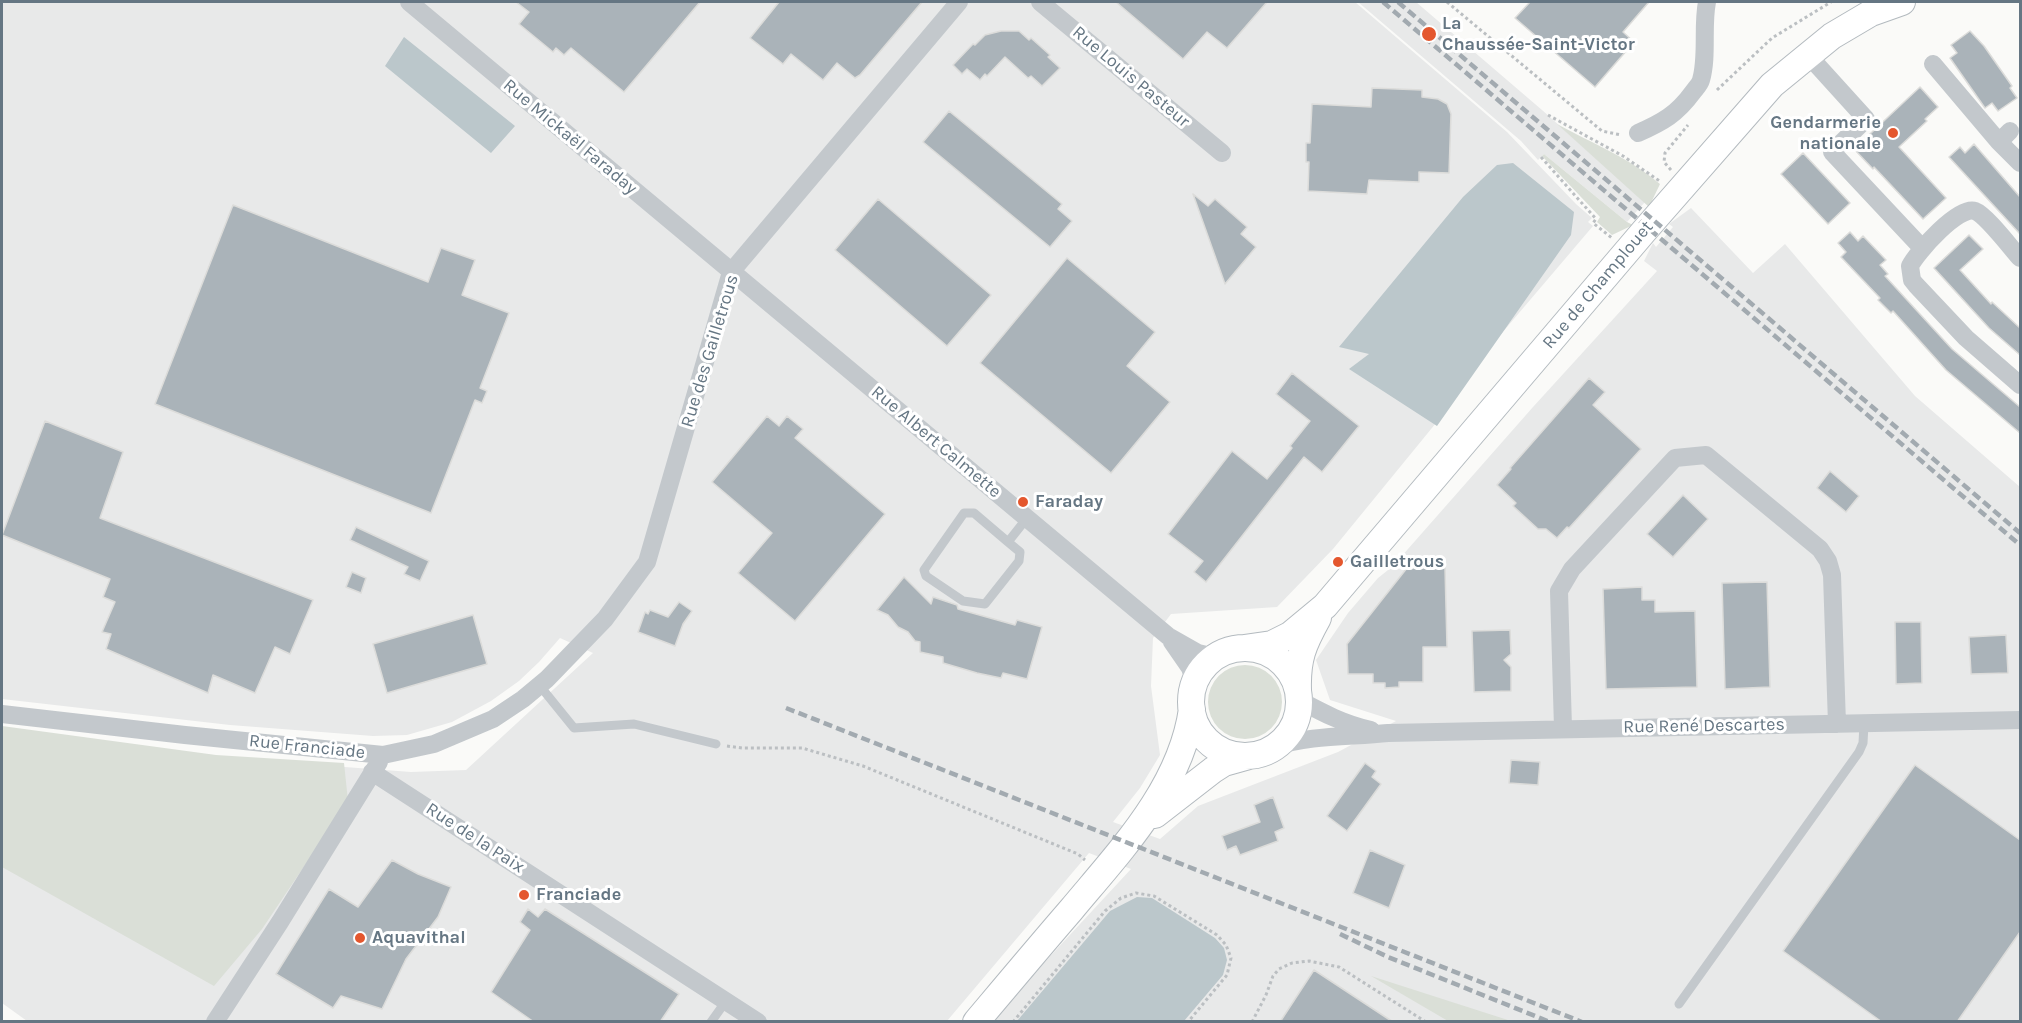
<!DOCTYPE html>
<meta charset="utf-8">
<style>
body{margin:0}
#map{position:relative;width:2022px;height:1023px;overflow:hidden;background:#fafaf8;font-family:Karla,sans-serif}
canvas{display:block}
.frame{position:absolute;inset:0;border:3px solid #657683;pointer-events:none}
</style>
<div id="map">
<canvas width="2022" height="1023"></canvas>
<div class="frame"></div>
</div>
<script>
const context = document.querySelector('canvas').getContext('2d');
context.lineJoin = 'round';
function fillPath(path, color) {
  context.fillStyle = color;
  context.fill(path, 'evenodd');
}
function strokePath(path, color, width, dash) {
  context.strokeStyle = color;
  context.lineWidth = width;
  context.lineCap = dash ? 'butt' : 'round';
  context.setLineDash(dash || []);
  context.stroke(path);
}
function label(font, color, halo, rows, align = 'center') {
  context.font = font + ' Karla,sans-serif';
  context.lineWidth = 6;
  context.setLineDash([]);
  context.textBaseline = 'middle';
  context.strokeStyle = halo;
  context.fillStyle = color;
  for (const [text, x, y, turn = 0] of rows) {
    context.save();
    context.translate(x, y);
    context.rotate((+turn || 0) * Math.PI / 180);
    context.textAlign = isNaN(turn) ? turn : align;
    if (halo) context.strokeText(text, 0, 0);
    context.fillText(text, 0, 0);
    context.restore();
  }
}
fillPath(new Path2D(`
 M2,2h1353l152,130 69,72 16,14 -4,4 5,4 -97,114 -60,83 -103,126 -56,58 -106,7 -18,24 -2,48 9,69 -20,33 -27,34 47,17 38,-33 140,-54 58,-31 -66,-21 -14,-40 32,-47 30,-35 15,-12 140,-159 124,-136 -13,-10 9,-18 3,4 17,-20 -4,-3 22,-16 62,65 32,-29 130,152 105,91v534l-509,1 -64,-21 44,20h-501l141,-152 -42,-16 -142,168h-920l-25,-18v-273l250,30 159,12 55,-2 127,-117 -33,-15 -21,24 -20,19 -28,20 -39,21 -45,13 -34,1 -143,-11 -228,-26z
 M1358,2h58l126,108 103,92 -18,20 -83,-68 -6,6 -17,-19z`), '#e8e9e9');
fillPath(new Path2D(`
 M1557,124c35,19 74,35 103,60l-11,23z
 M1544,154l83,68 6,3 -21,10 -15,-13 3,-5 -58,-61z
 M1208 702a37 37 0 1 1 74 0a37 37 0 1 1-74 0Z
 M2,726l214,29 128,8 4,38 -86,128 -48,57 -212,-119z
 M1371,976l140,45h-63z`), '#dadfd7');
fillPath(new Path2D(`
 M404,37l111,89 -24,27 -106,-87z
 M1513,163l61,49 -3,23 -134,191 -88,-57 20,-15 -30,-7 124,-150 34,-32z
 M1137,897l15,1 63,40 9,10 3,12 -4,15 -39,46h-167l93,-110z`), '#bbc7cb');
const building = new Path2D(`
 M516,2h184l-76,90 -53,-44 -7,7 -8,-7 -3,4 -34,-28 10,-12z
 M779,2h143l-62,73 -5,3 -18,-15 -14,17 -32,-26 -8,10 -33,-26z
 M1116,2h151l-40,46 -20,-16 -24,27z
 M1530,2h119l-26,30 11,10 -39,45 -80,-69z
 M1001,31h18l10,9 2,-2 19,17 -2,2 12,11 -18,18 -11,-10 -3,2 -23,-21 -18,19 -2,-2 -5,6 -13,-11 -5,5 -9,-9 20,-21 2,1 10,-10z
 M1970,31l14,15 28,40 -2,2 7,10 -19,13 -6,-8 -7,5 -35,-50 7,-5 -6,-8z
 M1920,87l18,20 -13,12 2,2 -28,26 47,51 -23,21 -49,-52 -1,2 -19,-20z
 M1372,88l50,2v7l16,2 9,5 4,10 -2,59 -30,-1v10l-50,-2 -2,14 -59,-3 1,-29h-3v-19h4l2,-39 59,3z
 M949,111l113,93 -4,5 14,12 -22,26 -127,-105z
 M1974,144l46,53v37l-71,-77 11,-10 5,6z
 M1803,153l47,50 -22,21 -47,-50z
 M1193,194l15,12 7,-7 32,28 -6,7 15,13 -31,37z
 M878,199l113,96 -44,51 -112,-96z
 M233,205l195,77 13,-34 34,12 -13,35 47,18 -29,75 7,3 -5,12 -7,-3 -44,113 -276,-109z
 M1850,232l8,9 5,-5 23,24 -6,5 8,9 -3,2 67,73 68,58v26l-74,-63 -53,-59 -2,2 -13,-13 2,-2 -39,-41 5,-5 -8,-9z
 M1969,235l14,14 -23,21 31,34 1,-2 28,26v27l-31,-27 -55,-60z
 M1067,258l88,74 -28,34 43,36 -59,71 -131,-110z
 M1292,373l67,53 -37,46 -18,-15 -98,125 -12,-10 9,-11 -35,-27 64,-83 35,28 25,-31 -2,-2 20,-25 -34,-27z
 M1589,378l16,14 -12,13 48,44 -72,79 -2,-1 -10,11 -11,-9h-8l-25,-23 3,-3 -19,-18 14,-16 -1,-1z
 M767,416l12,10 8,-10 16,13 -8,9 90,76 -90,107 -57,-48 34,-40 -60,-51z
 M45,421l78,31 -23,66 213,82 -23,54 -15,-7 -20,46 -42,-18 -5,18 -102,-44 5,-15 -9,-2 13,-30 -12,-5 7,-18 -108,-44z
 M1830,471l29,25 -13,16 -29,-24z
 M1683,495l25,24 -35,38 -26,-23z
 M356,527l73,34 -9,20 -16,-7 4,-7 -58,-27z
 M1407,568h38l2,79h-24v35h-24v5l-14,1v-5h-12v-9h-25l-1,-30z
 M352,572l14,6 -5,15 -15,-6z
 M904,577l27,27 2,-7 24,8 1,4 57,16 2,-5 25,7 -15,52 -24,-6 -2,5 -24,-5 -34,-10v-6l-23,-5v-10l-5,-1 -7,-9 -10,-5 -10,-12 -11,-5z
 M1767,582l3,105 -45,2 -3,-106z
 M1642,587v13h13v12l40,-1 2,76 -91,2 -3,-100z
 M679,602l13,9 -9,13 -8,22 -37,-14 7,-20 3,2 2,-4 18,7z
 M473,615l14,49 -100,29 -14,-49z
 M1895,622h26l1,61 -26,1z
 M1510,630l1,24 -7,6 7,7v24l-37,1 -2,-61z
 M2006,635l2,38 -37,1 -2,-37z
 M1511,760l29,2 -2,23 -29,-2z
 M1365,763l11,8 -4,6 9,7 -34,47 -20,-15z
 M1915,765l105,75v92l-63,90h-75l-99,-71z
 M1273,797l11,31 -9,4 3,9 -38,14 -4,-9 -9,4 -5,-14 38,-14 -6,-17z
 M1370,850l35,15 -16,43 -36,-15z
 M392,860l26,14 33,13 -13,30 -32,42 -24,50 -41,-13 -8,12 -57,-34 53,-85 29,18z
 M528,909l10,8 7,-8 134,85 -19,28h-126l-43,-30 39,-62 -10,-8z
 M1314,970l79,52h-113z`);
fillPath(building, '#aab3b9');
strokePath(building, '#dcdcda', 1.5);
const secondary = new Path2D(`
 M1244,648l28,-4 18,-9 35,-29 320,-376 127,-145 60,-49 39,-23 31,-11
 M1191 702a54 54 0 1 1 108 0a54 54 0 1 1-108 0Z
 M1298,690c-1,-31 5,-45 20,-72
 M1155,815l58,-45 11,-7 25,-7
 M976,1022c32,-38 63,-75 95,-112 49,-59 110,-122 121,-201`);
strokePath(secondary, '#b3babf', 28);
strokePath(new Path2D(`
 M1447,2l155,129 19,4
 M1717,90l55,-52 59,-36
 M1548,115l75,41 38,26
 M1541,157l55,62 -3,4 19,15
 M1671,170l-7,-8 1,-9 23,-28
 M727,746l15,2h60l61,18 215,88 7,6
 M1013,1022l92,-111 16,-13 15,-5 18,3 63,39 9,10 5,13 -4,17 -39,47
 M1252,1022l14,-27 7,-19 6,-7 13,-6 17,-2 30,6 87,55`), '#bbbfc2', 3, [3, 3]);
strokePath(new Path2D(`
 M1008,542l12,10 -1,9 -34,43 -22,-3 -37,-25 -2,-6 40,-57h10l34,29 19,-24
 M540,686l34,42 60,-4 82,20
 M1679,1004l180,-252 4,-9 1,-19
 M711,1022l15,-21`), '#c3c8cc', 9);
strokePath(new Path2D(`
 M409,2l759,634 30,17 17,4
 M1040,2l182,151
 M1808,55l58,64 -34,33 90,96
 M1933,64l66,78
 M2010,131l-11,11 21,21
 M1638,133c25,-11 39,-19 55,-41 3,-4 7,-8 8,-12 7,-24 1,-53 6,-78
 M2020,258c-9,-10 -34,-43 -45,-47 -16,-6 -58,41 -65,55l2,14 4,5 50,53 54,47
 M1172,642l18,26 5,15
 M1299,700c24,13 45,24 72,30
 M2,714l183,21 198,20 51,-11 59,-25 30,-20 24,-20 58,-60 42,-57 84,-290 228,-270
 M1563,728l-4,-137 13,-22 103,-111 31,-3 114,94 8,12 4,14 5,149
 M1274,747c36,-12 76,-10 114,-14l632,-13
 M372,772l386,250
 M215,1022l65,-100 99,-160`), '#c3c8cc', 18);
strokePath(secondary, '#fff', 26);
strokePath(new Path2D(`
 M1383,2l637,543
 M1398,2l622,531
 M786,708l796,314
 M1340,934l48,23 162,65`), '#a2aab0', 4.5, [9, 4.5]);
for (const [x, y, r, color] of [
 [1429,34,8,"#e4572e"],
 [1893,133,6,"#e4572e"],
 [1023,502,6,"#e4572e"],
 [1338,562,6,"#e4572e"],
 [524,895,6,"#e4572e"],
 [360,938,6,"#e4572e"]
]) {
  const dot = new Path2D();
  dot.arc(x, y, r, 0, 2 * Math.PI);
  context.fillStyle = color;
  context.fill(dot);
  strokePath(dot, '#fff', 2);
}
label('bold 18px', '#657683', '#fff', [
 ["La",1442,24],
 ["Chaussée-Saint-Victor",1442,45],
 ["Gendarmerie",1881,123,"right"],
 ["nationale",1881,144,"right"],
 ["Faraday",1035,502],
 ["Gailletrous",1350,562],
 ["Franciade",536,895],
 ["Aquavithal",372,938]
], 'left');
label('18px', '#657683', '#fff', [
 ["Rue Louis Pasteur",1131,77,40],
 ["Rue Mickaël Faraday",570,137,40],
 ["Rue de Champlouet",1598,285,-50],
 ["Rue des Gailletrous",710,351,-73],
 ["Rue Albert Calmette",936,442,40],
 ["Rue René Descartes",1704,726,-1],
 ["Rue Franciade",307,747,6],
 ["Rue de la Paix",475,838,33]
]);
</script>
